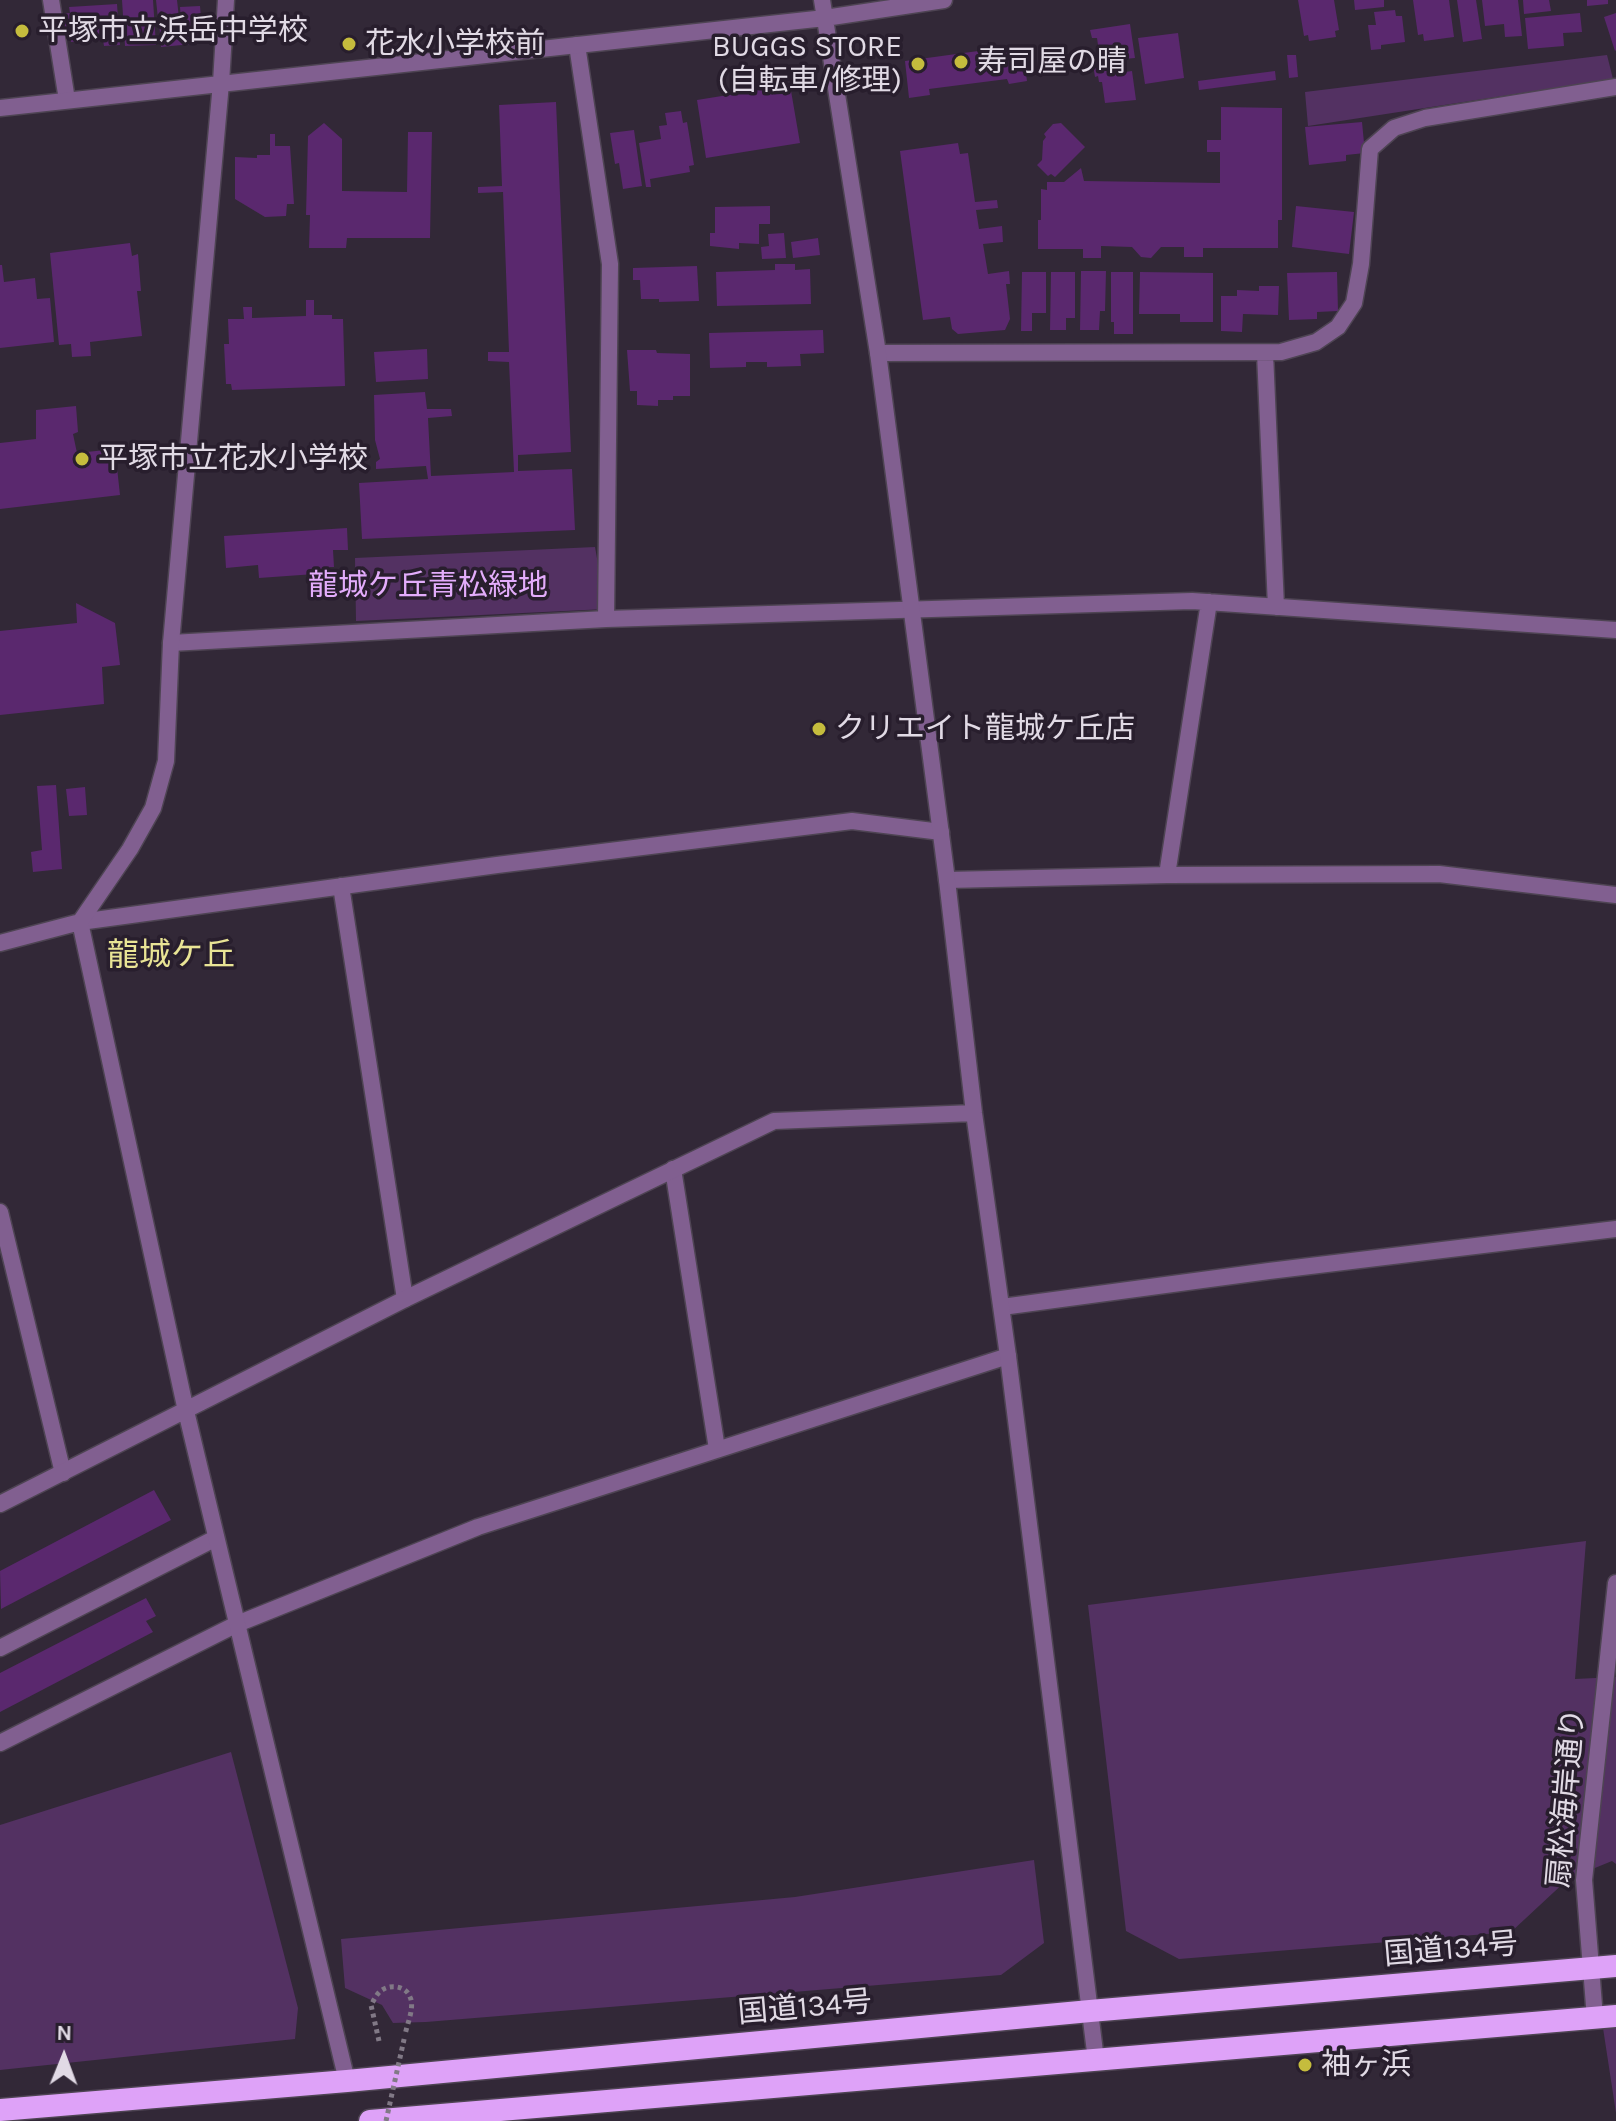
<!DOCTYPE html>
<meta charset="utf-8">
<style>
body{margin:0}
#map{position:relative;width:1616px;height:2121px;overflow:hidden;background:#322837;font-family:Karla,sans-serif}
canvas{display:block}
.north{position:absolute;left:24px;top:2017px;width:80px;height:80px;-webkit-text-stroke:6px #281e2d;paint-order:stroke;rotate:1deg;font-size:22px;font-weight:700;line-height:32px;text-align:center;color:#e1dae5}
.north::after{content:'';display:block;margin:auto;width:28px;height:36px;background:#e1dae5;clip-path:polygon(50% 0,100% 100%,50% 72%,0 100%)}
</style>
<div id="map">
<canvas width="1616" height="2121"></canvas>
<div class="north">N</div>
</div>
<script>
const context = document.querySelector('canvas').getContext('2d');
context.lineJoin = 'round';
function fillPath(path, color) {
  context.fillStyle = color;
  context.fill(path, 'evenodd');
}
function strokePath(path, color, width, dash) {
  context.strokeStyle = color;
  context.lineWidth = width;
  context.lineCap = dash ? 'butt' : 'round';
  context.setLineDash(dash || []);
  context.stroke(path);
}
function label(font, color, halo, rows, align = 'center') {
  context.font = font + ' Karla,"Noto Sans JP",sans-serif';
  context.lineWidth = 7;
  context.setLineDash([]);
  context.textBaseline = 'middle';
  context.strokeStyle = halo;
  context.fillStyle = color;
  for (const [text, x, y, turn = 0] of rows) {
    context.save();
    context.translate(x, y);
    context.rotate((+turn || 0) * Math.PI / 180);
    context.textAlign = isNaN(turn) ? turn : align;
    if (halo) context.strokeText(text, 0, 0);
    context.fillText(text, 0, 0);
    context.restore();
  }
}
fillPath(new Path2D(`
 M1607,55l6,24 -305,47 -3,-34z
 M595,547l11,62 -250,12 -1,-63z
 M1586,1541l-11,138 41,-2v187l-4,-3 -44,18 -57,53 -332,27 -53,-28 -38,-326z
 M231,1752l67,256 -3,31 -295,31v-245z
 M1034,1860l10,83 -43,32 -575,47 -33,1 -11,-18 -37,-17 -4,-49 454,-42z
 M1616,2027v86l-13,-85z`), '#533162');
fillPath(new Path2D(`
 M122,0h31l3,45 -31,1z
 M156,0h21l2,18 -21,1z
 M1298,0h36l5,30 -4,1 1,6 -27,4 -1,-6 -4,1z
 M1354,0h30v7l-29,3z
 M1413,0h36l5,37 -30,4 -1,-7 -5,1z
 M1457,0h19l6,39 -19,3z
 M1482,0h36l4,36 -17,1 -1,-13 -19,2z
 M1523,0h26l2,11 -27,3z
 M1587,0h21v4l-21,2z
 M117,4l3,41 -16,1 -1,-6 -32,2 -2,-15 -4,1 -3,-14 8,-1 -1,-6z
 M200,6l3,37 -42,4 -2,-26 22,-2 -1,-12z
 M1395,10l1,6h6l3,26 -24,3v4l-10,1 -3,-25h8l-2,-13z
 M1580,13l2,19 -19,1 1,13 -36,3 -3,-31z
 M1616,13v37l-1,1 -11,-34z
 M1130,24l5,34 -11,1 1,13 7,-1 4,29 -31,3 -3,-21h-3l-1,-6 -3,1 -3,-18h8l-3,-21h-5l-2,-8z
 M1178,33l6,45 -39,6 -7,-46z
 M1022,45l5,36 -18,3 -2,-5 -78,10 1,6 -21,3 -4,-37z
 M1287,55h9l2,22 -9,1z
 M1275,71l1,9 -77,10 -1,-9z
 M790,85l10,58 -94,15 -9,-58z
 M556,102l15,350 -53,3v16l54,-2 3,61 -213,9 -3,-56 69,-4 -2,-13 -50,3v-7l4,-3 -5,-19 -1,-45 51,-3 2,17h24l1,7 -24,2 3,58 83,-4 -5,-110 -21,-1v-9h21l-6,-160 -25,1v-6l24,-1 -3,-81z
 M1221,107l61,1v112h-4v28h-75v9h-19v-10h-23l-10,11 -10,-1 -9,-10 -31,-1v12h-18v-9h-45v-29h3v-31l6,1v-8h17l17,-14 3,13 136,2v-31h-13v-12h14z
 M681,111l2,12 4,-1 7,43 -5,1 1,6 -40,7 1,8h-5l-7,-44 22,-4 -2,-13 8,-1 -2,-12z
 M1362,122l3,31 -19,2v6l-37,4 -4,-38z
 M324,123l18,16v52l65,1 1,-60h24l-2,106h-83l-1,10h-37l1,-33h-4l2,-79z
 M1061,123l24,24 -30,30 -4,-3 -3,2 -11,-11 5,-5 1,-19 3,-4 -2,-3 9,-10z
 M634,130l8,56 -19,3 -4,-26 -4,1 -5,-31z
 M270,134h5v12h15l4,58h-7l-1,12 -21,1 -30,-18v-42l22,1v-3h13z
 M958,143l2,11 8,-1 7,49 22,-2 1,8 -22,2 3,19 23,-3 1,16 -20,2 5,30 21,-3 1,13h-4l4,35 -5,11 -47,4 -6,-5 -2,-12 -27,3 -23,-169z
 M770,206v18h-11v20l-20,-1v6l-29,-3v-13h5v-26z
 M1296,206l58,6 -5,42 -57,-7z
 M784,233l2,25 -24,1 -1,-12 8,-1 -1,-12z
 M818,238l2,17 -27,3 -2,-16z
 M130,243l2,13 6,-2 3,37h-4l5,45 -52,6 1,14 -19,1 -1,-13 -12,1 -9,-92z
 M775,264h20v6l15,-1 1,35 -94,2 -1,-34 59,-2z
 M0,265h2l2,17 31,-4 2,21 13,-1 4,44 -54,6z
 M697,266l2,35 -40,1v-3h-18l-1,-19h-7v-12z
 M1081,271h25l-1,40h-5l-1,19h-19z
 M1022,272h24v41h-14v18h-11z
 M1051,272h24v46h-9v12h-16z
 M1111,272h22v62h-19v-12h-3z
 M1140,272l73,1v49h-33v-8h-41z
 M1337,272l1,39 -21,1v7l-28,1 -2,-47z
 M1259,286h20l-1,29 -35,-1 -1,18 -21,-1v-35h16v-6l22,1z
 M306,300h8v15h18v4h11l2,67 -113,4 -1,-6h-5l-2,-40h5l-1,-25h16l-1,-12h9v11l54,-2z
 M823,330l1,23 -24,1 1,12 -34,1v-5h-21v5l-36,1 -1,-35z
 M427,349l1,30 -52,3 -2,-30z
 M627,350h29l1,3 33,1v42h-17v4h-15v6l-21,-1v-14h-7z
 M76,406l2,26 -5,2 4,19 38,-4 5,46 -120,14v-66l36,-4v-29z
 M347,528l1,22h-15l1,17h-4l-1,6 -70,5 -1,-13 -32,3 -2,-32z
 M76,603l39,20 5,42 -18,2 2,37 -104,11v-84l77,-8z
 M56,785l6,84 -29,3 -2,-20 11,-2 -5,-64z
 M85,787l2,28 -18,1 -3,-27z
 M154,1490l17,30 -170,89 -1,-38z
 M146,1598l10,18 -10,5 7,11 -153,80v-39z`), '#5a286e');
const minor = new Path2D(`
 M51,0l16,100
 M577,45l33,219 -4,355
 M878,353l403,-1 35,-10 22,-15 16,-24 7,-39 9,-115 24,-21 31,-10 191,-31
 M1265,353l11,254
 M171,643l435,-24 586,-18 424,29
 M1167,875l42,-273
 M947,880l220,-5 272,-1 177,21
 M341,886l64,413
 M80,922l417,-57 355,-44 89,11
 M673,1169l44,280
 M0,1212l63,261
 M1002,1307l267,-36 347,-42
 M0,1648l216,-110
 M0,1743l237,-119 241,-97 530,-171`);
const tertiary = new Path2D(`
 M226,0l-5,83 -50,560 -5,118 -13,47 -23,41 -50,73 106,489 161,670
 M822,0l56,353 69,527 27,233 34,243 88,704
 M0,108l825,-90 119,-18
 M0,943l80,-21
 M0,1504l405,-205 369,-178 200,-8
 M1595,2018l-11,-138 32,-297`);
const trunk = new Path2D(`
 M0,2110l347,-29 743,-70 526,-45
 M370,2121l1246,-105`);
strokePath(minor, '#4e4453', 19);
strokePath(tertiary, '#4e4453', 19);
strokePath(trunk, '#4e4453', 25);
strokePath(new Path2D(`
 M881,44l14,-2
 M779,57l9,-5
 M379,2041l-8,-36c3,-5 6,-12 11,-15 9,-6 24,-4 28,7 5,10 -3,27 -5,38`), '#817986', 5, [4, 4]);
strokePath(minor, '#815f90', 16);
strokePath(tertiary, '#815f90', 16);
strokePath(trunk, '#dea2f8', 22);
strokePath(new Path2D(`
 M386,2121l19,-86`), '#817986', 5, [4, 4]);
for (const [x, y, r, color] of [
 [22,31,8,"#c5bc3d"],
 [349,44,8,"#c5bc3d"],
 [961,62,8,"#c5bc3d"],
 [918,64,8,"#c5bc3d"],
 [82,459,8,"#c5bc3d"],
 [819,729,8,"#c5bc3d"],
 [1305,2065,8,"#c5bc3d"]
]) {
  const dot = new Path2D();
  dot.arc(x, y, r, 0, 2 * Math.PI);
  context.fillStyle = color;
  context.fill(dot);
  strokePath(dot, '#281e2d', 3);
}
label('30px', '#e1dae5', '#281e2d', [
 ["平塚市立浜岳中学校",38,31],
 ["花水小学校前",365,44],
 ["BUGGS STORE",902,47,"right"],
 ["(自転車/修理)",902,81,"right"],
 ["寿司屋の晴",977,62],
 ["平塚市立花水小学校",98,459],
 ["クリエイト龍城ケ丘店",835,729],
 ["袖ヶ浜",1321,2065]
], 'left');
label('30px', '#e3acfb', '#281e2d', [
 ["龍城ケ丘青松緑地",428,586]
]);
label('30px', '#e1dae5', '#281e2d', [
 ["扇松海岸通り",1567,1798,-85],
 ["国道134号",1451,1950,-5],
 ["国道134号",805,2008,-5]
]);
label('32px', '#e9e495', '#281e2d', [
 ["龍城ケ丘",171,956]
]);
</script>
